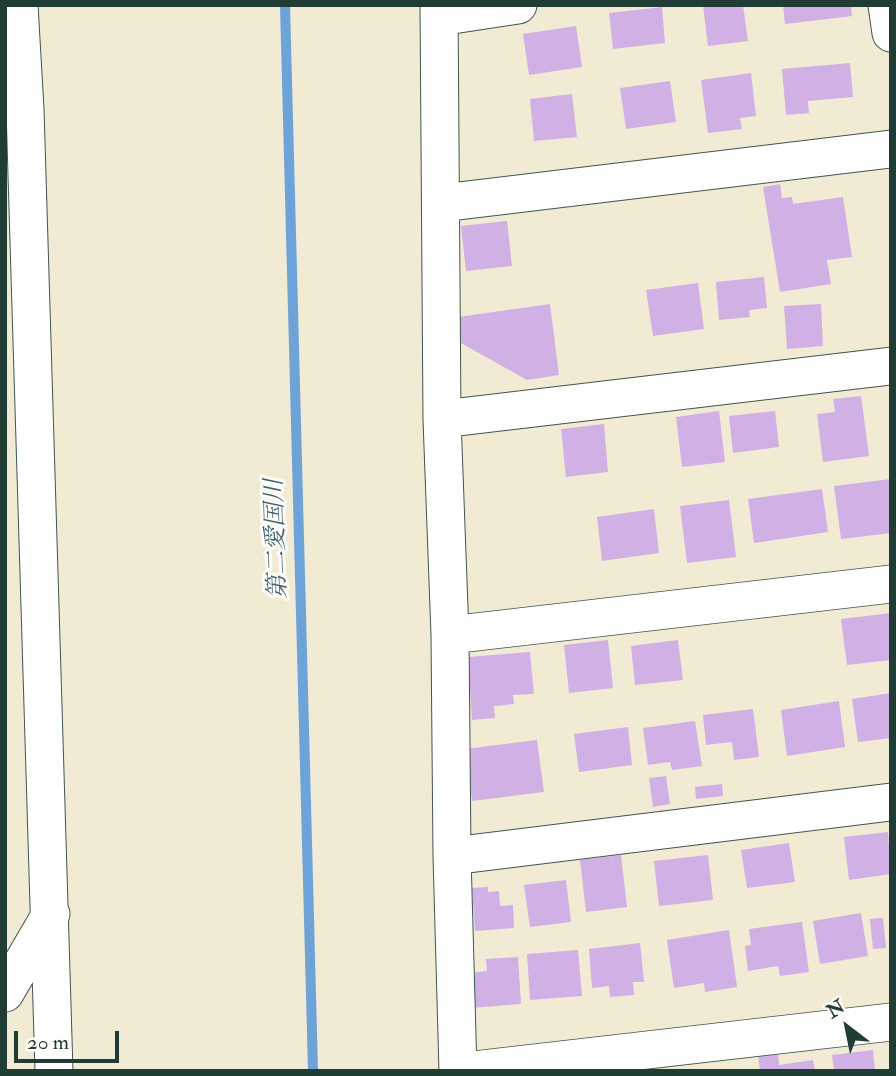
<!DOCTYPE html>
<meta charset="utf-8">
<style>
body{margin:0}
#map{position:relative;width:896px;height:1076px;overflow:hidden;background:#f1ebd3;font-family:"IM FELL Double Pica",serif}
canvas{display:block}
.frame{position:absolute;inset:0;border:7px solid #1f3d34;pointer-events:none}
.north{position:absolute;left:812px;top:992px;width:70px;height:70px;-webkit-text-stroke:5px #fdfcf7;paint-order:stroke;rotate:328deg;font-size:19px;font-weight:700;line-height:28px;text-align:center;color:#1f3d34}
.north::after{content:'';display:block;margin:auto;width:24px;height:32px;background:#1f3d34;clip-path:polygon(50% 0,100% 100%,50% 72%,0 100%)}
.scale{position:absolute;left:14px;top:1031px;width:105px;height:32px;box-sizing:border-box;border:4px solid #1f3d34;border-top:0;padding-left:9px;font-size:21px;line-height:24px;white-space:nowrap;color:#1f3d34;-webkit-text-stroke:5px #fdfcf7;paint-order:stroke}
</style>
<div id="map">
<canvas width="896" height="1076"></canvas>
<div class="frame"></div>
<div class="north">N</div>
<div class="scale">20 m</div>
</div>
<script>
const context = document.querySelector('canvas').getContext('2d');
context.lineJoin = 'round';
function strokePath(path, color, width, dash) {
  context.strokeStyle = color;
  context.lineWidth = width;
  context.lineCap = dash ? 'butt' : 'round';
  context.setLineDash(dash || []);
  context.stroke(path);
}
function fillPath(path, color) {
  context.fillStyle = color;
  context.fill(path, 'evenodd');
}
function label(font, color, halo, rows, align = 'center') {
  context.font = font + ' "IM FELL Double Pica","Noto Serif JP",serif';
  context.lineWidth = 6;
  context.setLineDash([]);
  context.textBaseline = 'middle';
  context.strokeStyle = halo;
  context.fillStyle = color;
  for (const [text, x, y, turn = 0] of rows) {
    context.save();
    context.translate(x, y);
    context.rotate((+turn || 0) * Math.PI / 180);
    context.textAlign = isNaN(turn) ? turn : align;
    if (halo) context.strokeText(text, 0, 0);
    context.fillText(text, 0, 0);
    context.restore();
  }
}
strokePath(new Path2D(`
 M285,5l28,1066`), '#6ba3da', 10);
fillPath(new Path2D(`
 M703,5h40l5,36 -40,5z
 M783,5h68l1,11 -67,8z
 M662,7l3,36 -52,6 -4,-36z
 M576,26l6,41 -53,8 -6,-41z
 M850,63l3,34 -45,4 1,12 -23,2 -4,-46z
 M751,73l5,43 -16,2 2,11 -34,4 -7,-53z
 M670,81l6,41 -50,7 -6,-41z
 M572,94l5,43 -43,4 -4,-42z
 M780,184l2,14 10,-1 1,7 50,-7 9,60 -25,3 4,24 -51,8 -17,-105z
 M507,221l5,45 -46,5 -5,-45z
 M764,277l3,31 -18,2 1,7 -31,3 -3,-38z
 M698,283l6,46 -51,7 -7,-46z
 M550,304l9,71 -32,5 -66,-37 -3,-26z
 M821,304l2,42 -36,3 -3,-43z
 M861,396l8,60 -46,6 -6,-48 18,-2 -2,-13z
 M719,411l6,51 -43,5 -6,-50z
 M775,411l4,36 -46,6 -4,-37z
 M604,424l4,48 -42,5 -5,-48z
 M891,479v54l-50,6 -7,-53z
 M822,489l6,43 -74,11 -6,-44z
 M729,500l7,57 -49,6 -7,-57z
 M654,509l5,44 -57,8 -5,-44z
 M891,613v47l-44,5 -6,-46z
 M608,640l5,48 -44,5 -5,-48z
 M678,640l5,40 -48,5 -4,-39z
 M530,652l4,42 -21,1 1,9 -20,2 1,12 -23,2 -4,-63z
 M891,693v45l-33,4 -6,-43z
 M839,701l6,46 -58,9 -6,-46z
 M753,709l6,48 -25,3 -2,-18 -26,3 -3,-30z
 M695,721l7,45 -30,4 -2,-8 -22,3 -5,-37z
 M628,727l4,38 -53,7 -5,-38z
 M537,740l7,52 -72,9 -7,-52z
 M666,776l4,28 -17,3 -4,-29z
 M722,784l1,12 -27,3 -1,-12z
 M888,832l3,42 -42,6 -5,-43z
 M789,843l6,39 -48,6 -6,-38z
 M621,855l6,52 -41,5 -6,-52z
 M708,855l5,45 -54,6 -5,-45z
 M566,880l5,42 -41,5 -6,-42z
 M488,887v5l11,-1 1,15 13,-1 1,23 -39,3 -3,-43z
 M861,913l7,43 -48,8 -7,-43z
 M883,918l3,30 -13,1 -3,-30z
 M802,922l7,50 -29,4 -2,-10 -30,5 -3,-25 6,-1 -2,-16z
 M729,930l8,57 -32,5 -1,-9 -30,5 -7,-48z
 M640,943l4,39h-11l1,13 -24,2 -1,-11 -17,2 -3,-39z
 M578,950l4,46 -52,4 -3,-46z
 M518,957l3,47 -49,4 -2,-35 17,-2 -1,-12z
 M873,1050l2,21h-41l-2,-16z
 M778,1053l1,12 34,-5 2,11h-55l-2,-16z`), '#d1b0e6');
const minor = new Path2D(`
 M19,5l6,104 29,962
 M439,5l3,414 8,216 2,221 6,215
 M887,5l4,28
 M439,17l79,-12
 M442,203l449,-54
 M442,419l449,-53
 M450,635l441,-51
 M452,856l439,-54
 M5,993l46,-79
 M465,1071l426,-49`);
strokePath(minor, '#3e574c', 39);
strokePath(minor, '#fff', 37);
label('italic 24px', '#3a616e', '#fdfcf7', [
 ["第二愛国川",278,539,-92]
]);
</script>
